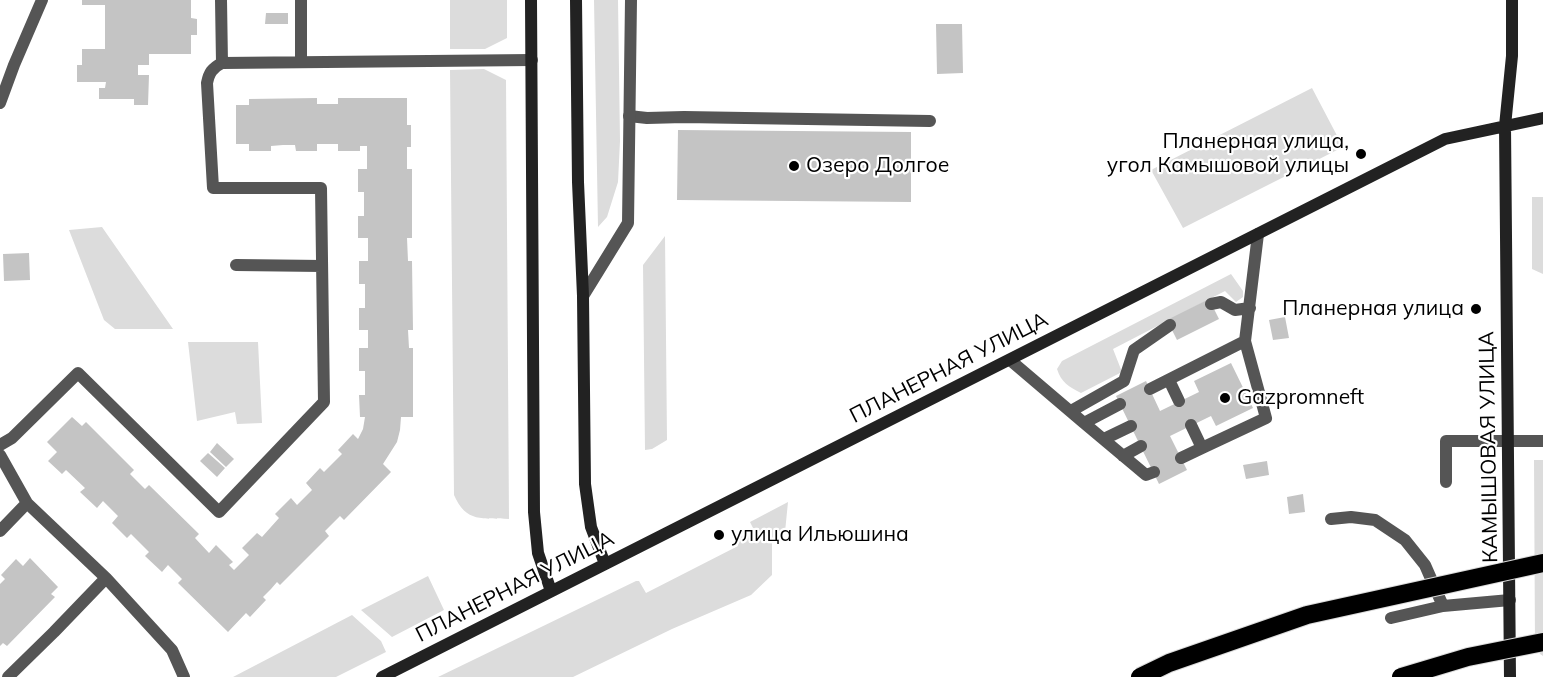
<!DOCTYPE html>
<meta charset="utf-8">
<style>
body{margin:0}
canvas{display:block;background:#fff}
</style>
<canvas width="1543" height="677"></canvas>
<script>
const context = document.querySelector('canvas').getContext('2d');
context.lineJoin = 'round';
function fillPath(path, color) {
  context.fillStyle = color;
  context.fill(path, 'evenodd');
}
function strokePath(path, color, width, dash) {
  context.strokeStyle = color;
  context.lineWidth = width;
  context.lineCap = dash ? 'butt' : 'round';
  context.setLineDash(dash || []);
  context.stroke(path);
}
function label(font, color, halo, rows, align = 'center') {
  context.font = font + ' Mulish,sans-serif';
  context.lineWidth = 4.5;
  context.setLineDash([]);
  context.textBaseline = 'middle';
  context.strokeStyle = halo;
  context.fillStyle = color;
  for (const [text, x, y, turn = 0] of rows) {
    context.save();
    context.translate(x, y);
    context.rotate((+turn || 0) * Math.PI / 180);
    context.textAlign = isNaN(turn) ? turn : align;
    if (halo) context.strokeText(text, 0, 0);
    context.fillText(text, 0, 0);
    context.restore();
  }
}
fillPath(new Path2D(`
 M450,0h57v38l-22,11h-35z
 M594,0h24l2,141 -2,41 -11,35 -9,10z
 M484,69l22,11 3,439c-26,-1 -43,4 -55,-24l-4,-425z
 M1312,88l31,59 -160,81 -32,-58z
 M1532,197h11v77l-11,-5z
 M102,227l71,102h-58l-11,-9 -35,-90z
 M665,236l2,204 -15,9 -7,1 -2,-185z
 M1231,274l12,17v6l-7,5 -11,-11 -112,58 9,23 -41,21c-12,-6 -20,-11 -24,-24l5,-8z
 M188,342h70l4,81 -25,1 -2,-12 -38,9z
 M1534,460h9v196l-3,-2 -5,-8z
 M788,502l-3,30 -13,10v33l-21,20 -79,34 -99,48h-135l198,-96h3l7,12 92,-47 -3,-7 19,-9 -4,-8z
 M428,576l16,34 -52,27 -31,-27z
 M352,615l29,26 5,11 -50,25h-103z`), '#dcdcdc');
fillPath(new Path2D(`
 M82,0h109v18l6,1v16h-6v19h-42v11h-11v10h11l-1,30h-14v-6h-35v-11h6l1,-6h-29v-17h5v-16h23v-44h-23z
 M266,13h22v11h-23z
 M936,24h26l1,49 -26,1z
 M317,98v6h21v-6h69v27h4v22h-4v22h5v69h-5l1,23h4l1,69h-5l1,18h4v69h-12l-1,13 -3,12 -14,22 8,8 -47,48 -4,-4 -15,15 4,5 -49,49 -3,-3 -6,7 -8,8 3,3 -16,17 -4,-4 -18,19 -50,-49 4,-4 -14,-14 -6,7 -17,-16 4,-4 -18,-18 -4,4 -15,-15 6,-7 -15,-15 -6,7 -17,-16 5,-4 -19,-18 -4,4 -14,-13 9,-9 -10,-10 25,-25 10,9 4,-4 48,48 -4,4 15,15 4,-4 50,49 -4,4 14,15 7,-8 17,17 -4,3 5,5 15,-15 -7,-7 15,-15 5,4 17,-19 -4,-4 16,-16 6,7 15,-15 -6,-7 14,-15 4,4 18,-18 -4,-4 15,-16 5,5 5,-10 2,-12h-5l-1,-22h6v-24h-6v-23h9v-18h-9v-22h6v-24h-6v-23h9v-23h-10v-22h6v-24h-6v-23h9v-23h-7v5h-22v-7h-21v7h-21l-1,-6h-12l-12,1v5h-22v-7h-13v-39h13v-6z
 M678,130l233,2v70l-234,-2z
 M29,253l1,27 -26,1 -1,-27z
 M1209,299l10,20 -42,21 -10,-20z
 M1285,317l4,21 -16,2 -4,-20z
 M1231,363l22,45 -37,18 -5,-10 -41,20 17,34 -28,14 -43,-88 30,-15 14,30 39,-19 -5,-11z
 M217,443l17,16 -8,8 -16,-15z
 M208,453l17,15 -8,9 -17,-16z
 M1267,461l2,14 -23,4 -3,-14z
 M1303,494l2,18 -16,2 -2,-17z
 M30,558l28,29 -7,7 4,3 -48,49 -4,-3 -3,3v-62l5,-5 -4,-4 15,-16 7,7z`), '#c4c4c4');
strokePath(new Path2D(`
 M221,0l1,63
 M301,62v-62
 M0,103l14,-38 28,-65
 M629,116l18,2 37,-1 246,4
 M236,265l86,1
 M1211,304l10,-2 14,8 15,-2
 M1010,360l74,63 36,-19
 M1169,380l10,21
 M1150,389l95,-48 13,-107
 M1071,411l53,-30 10,-31 36,-25
 M1084,423l62,52 8,-3
 M1104,439l27,-13
 M0,445l12,-7 66,-65 141,139 105,-110 -3,-214h-108l-6,-105c2,-10 5,-15 15,-20l310,-3
 M1202,448l64,-30 -21,-77
 M0,455l27,48
 M1123,456l18,-10
 M1181,458l21,-10 -11,-23
 M1446,482v-41h97
 M1331,519l20,-2 24,3 30,20 20,25 18,41
 M0,531l27,-28 79,75 66,72 12,27
 M1391,618l52,-12 67,-6
 M8,677l46,-45 52,-54`), '#555', 12);
strokePath(new Path2D(`
 M583,296l45,-73 3,-223`), '#555', 12);
strokePath(new Path2D(`
 M531,0l3,512 4,41 13,38
 M576,0l2,182 5,114 2,188 6,43 14,37
 M382,677l1063,-538 98,-21
 M1510,677l-5,-551 7,-70v-56`), '#222', 12);
const highwayBridge = new Path2D(`
 M1140,677l29,-14 138,-48 236,-52
 M1401,677l67,-20 75,-15`);
strokePath(highwayBridge, '#dbdbdb', 20, []);
strokePath(highwayBridge, '#000', 18);
for (const [x, y, r, color] of [
 [1361,154,6,"#000"],
 [794,166,6,"#000"],
 [1476,309,6,"#000"],
 [1225,398,6,"#000"],
 [719,535,6,"#000"]
]) {
  const dot = new Path2D();
  dot.arc(x, y, r, 0, 2 * Math.PI);
  context.fillStyle = color;
  context.fill(dot);
  strokePath(dot, '#fff', 2);
}
label('21px', '#000', '#fff', [
 ["Планерная улица,",1349,142,"right"],
 ["угол Камышовой улицы",1349,166,"right"],
 ["Озеро Долгое",806,166],
 ["Планерная улица",1464,309,"right"],
 ["Gazpromneft",1237,398],
 ["улица Ильюшина",731,535]
], 'left');
label('21px', '#000', '#fff', [
 ["ПЛАНЕРНАЯ УЛИЦА",949,368,-27],
 ["КАМЫШОВАЯ УЛИЦА",1489,447,-91],
 ["ПЛАНЕРНАЯ УЛИЦА",515,587,-27]
]);
</script>
